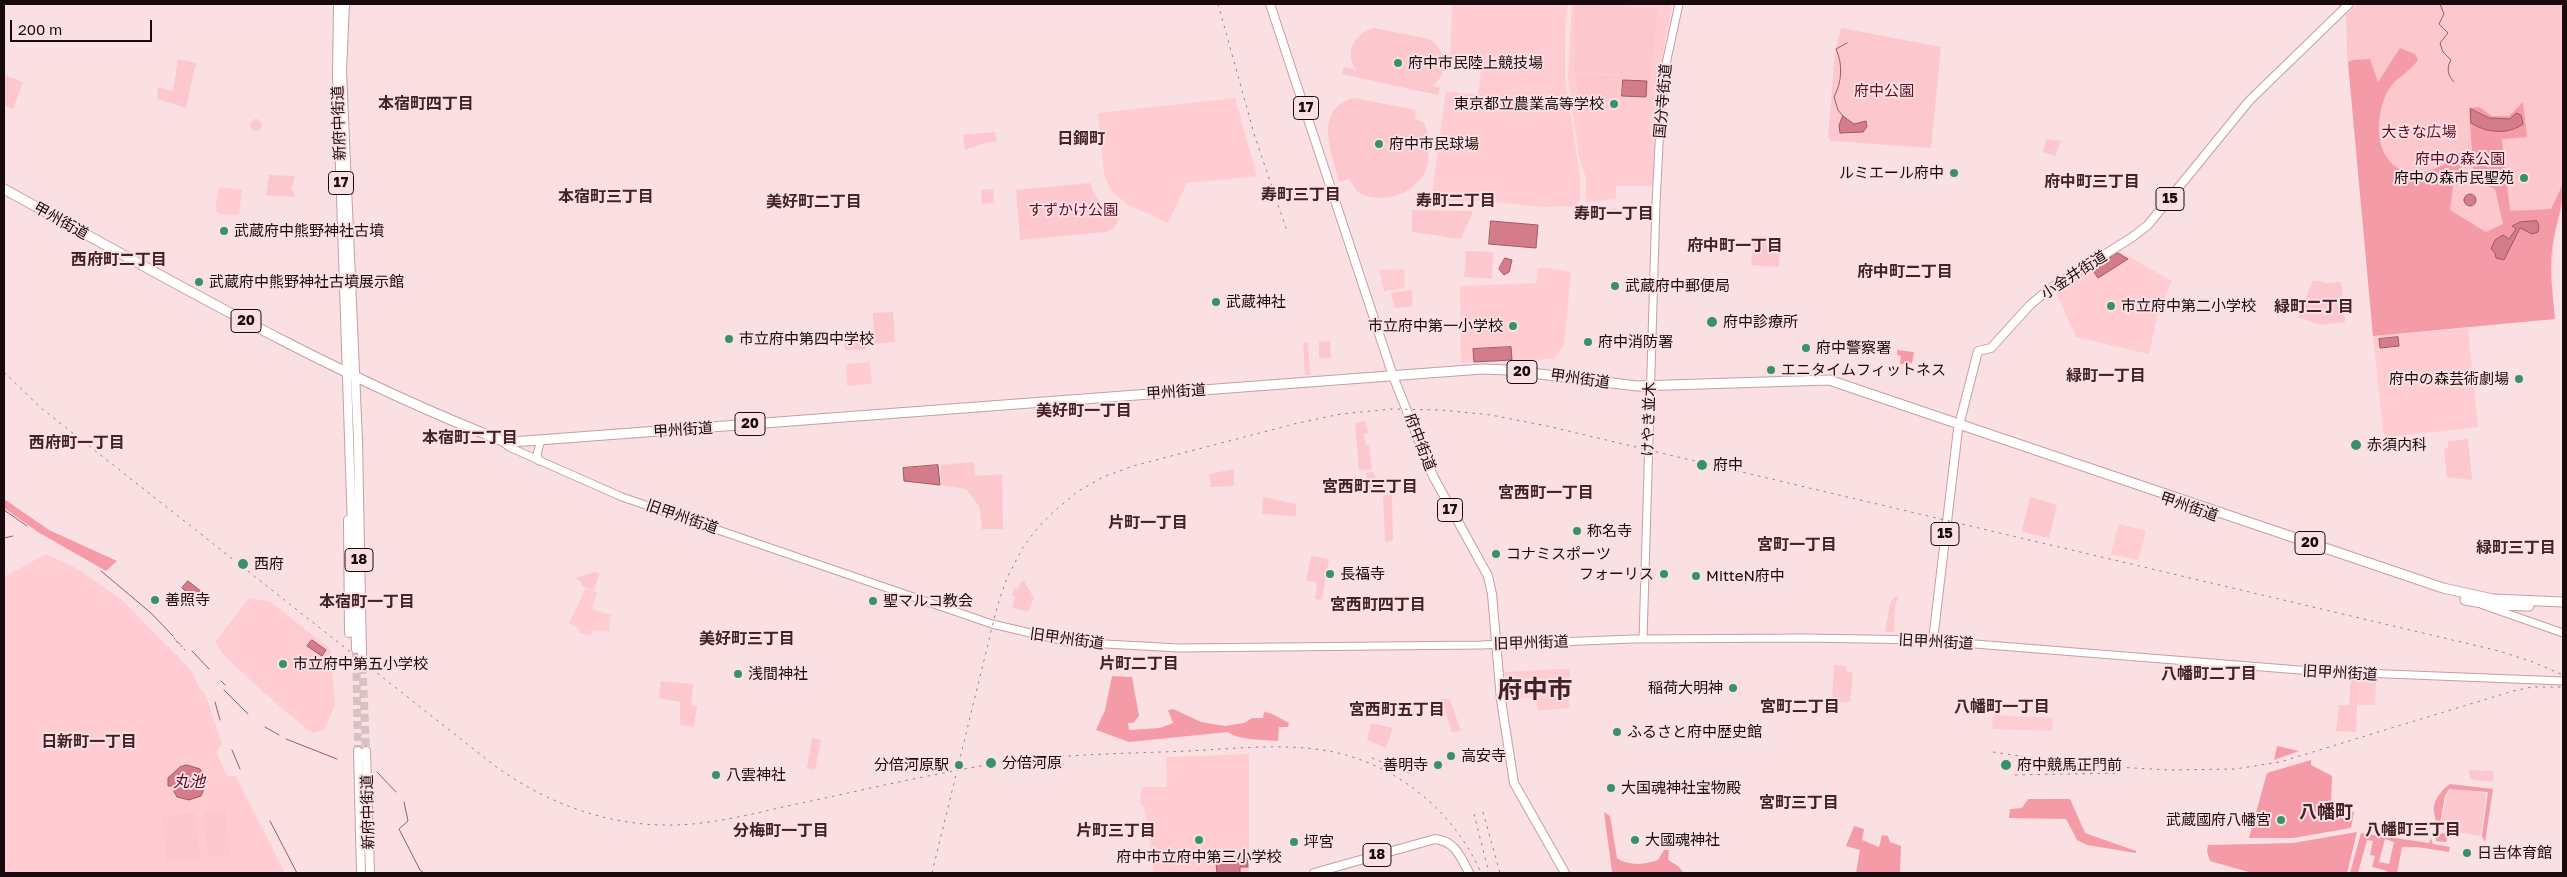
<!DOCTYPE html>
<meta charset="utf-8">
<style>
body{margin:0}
#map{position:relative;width:2567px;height:877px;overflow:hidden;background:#fae0e3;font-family:"Golos Text",sans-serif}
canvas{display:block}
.frame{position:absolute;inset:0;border:5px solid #190b0d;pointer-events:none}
.scale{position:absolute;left:10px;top:20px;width:142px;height:22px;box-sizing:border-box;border:2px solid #190b0d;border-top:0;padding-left:6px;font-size:15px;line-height:18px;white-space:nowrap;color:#190b0d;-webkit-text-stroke:4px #fae0e3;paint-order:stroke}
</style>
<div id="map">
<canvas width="2567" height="877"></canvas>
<div class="frame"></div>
<div class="scale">200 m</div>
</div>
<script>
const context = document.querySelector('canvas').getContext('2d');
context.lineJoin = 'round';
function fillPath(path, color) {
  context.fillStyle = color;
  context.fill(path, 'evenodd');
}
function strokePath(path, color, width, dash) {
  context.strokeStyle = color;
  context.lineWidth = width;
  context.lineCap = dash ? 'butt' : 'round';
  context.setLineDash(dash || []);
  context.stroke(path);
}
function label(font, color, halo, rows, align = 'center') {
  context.font = font + ' "Golos Text","Noto Sans JP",sans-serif';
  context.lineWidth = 4;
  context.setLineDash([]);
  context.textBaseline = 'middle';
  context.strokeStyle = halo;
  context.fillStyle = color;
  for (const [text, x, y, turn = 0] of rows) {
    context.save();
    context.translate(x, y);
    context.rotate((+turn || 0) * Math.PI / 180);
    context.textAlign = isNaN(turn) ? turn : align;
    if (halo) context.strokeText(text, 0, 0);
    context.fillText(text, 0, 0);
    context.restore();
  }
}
fillPath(new Path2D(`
 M1452,4h116l-3,21v53l15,100v22l-4,6 -33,1 -60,-6h-52l15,-110 32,4 4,-31 -32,-3z
 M1572,4h72l25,1 3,3 -16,80 -3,98h-37v13l-30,3v-24l-7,-22 -11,-78z
 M1235,98l22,78 -70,7 -19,40 -42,-19 -16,-15 -6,-16 -6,-60z
 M219,187l23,3 -3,25 -19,-1 -5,-4z
 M2117,250l55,31 -14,32 -9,41 -73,-17 -21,-47z
 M1540,267l31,5 -7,73 -10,14 -93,4 -1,-77 76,-3 2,-15z
 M1404,269l1,19 -21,3 -5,-21z
 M2468,328l10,99 -91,10 -4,-5 -10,-96z
 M870,362l2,22 -25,2 -1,-22z
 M2119,524l27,7 -8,29 -27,-6z
 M46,554l32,15 44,31 69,70 9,19 5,4 17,51 -6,8 11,24h9l49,97h-281v-296z
 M586,588l11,4 -5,17 19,6 -2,17 -17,-2 -1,6 -12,-3v-5l-10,-5z
 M249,598l22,4 59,47 5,56 -10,24 -11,4 -6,-3 -43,-36 -43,-41 -7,-11z
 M1562,669h8l-1,39 -31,3 -2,-14 -29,2 -3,-27z
 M2358,678l18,1 -1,26h-19z
 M1993,715l60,3 -1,13 -60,-2z
 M1249,754v119h-95l-10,-66 -4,-4 1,-12 2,-4h24l-1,-30z`), '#ffccd2');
fillPath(new Path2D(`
 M2357,4h206v200c-14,42 -12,72 -8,115l-182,17 -26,-283 -1,-38z
 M1575,5l83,4 -8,71 -30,-1v-5l-46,-2z
 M1374,28l55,11c17,10 22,36 2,47l9,2 -2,7 -96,-21 2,-7 12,3c-12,-17 -2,-37 18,-42z
 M1841,28l100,19 -10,101 -100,-7 -3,-3 7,-86z
 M178,59l18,4 -10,45 -29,-9 1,-12 15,4z
 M1576,74l43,2 -1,26 -40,-2z
 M4,75l19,7 -10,27 -9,-4z
 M1354,98l62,12 -1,9 9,4c6,14 7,35 1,49 -11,23 -47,34 -67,20 -4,-3 -6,-9 -9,-13l-10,3c-7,-31 -27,-73 15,-84z
 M250 125a6 6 0 1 1 12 0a6 6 0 1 1-12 0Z
 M995,132l2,9 -13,2 -19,7 -2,-15z
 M2046,139l15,2 -6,15 -12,-4z
 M269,175l26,1 -4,15h3v6l-28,-2z
 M1090,183c6,17 14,26 30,35l-6,10 -9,4 -85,8 -4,-50z
 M993,189l1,14 -12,1 -1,-14z
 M1616,208v7l-23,-1v-3z
 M1412,210l61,1 -12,28 -49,-7z
 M1754,236l17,1 -1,9 10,1 -1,20 -28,-2z
 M1466,251l27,1 -1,27 -28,-2z
 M2313,280l14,3 14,-1 4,40 -25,3 -22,-8z
 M1412,290l1,16 -18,2 -4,-15z
 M893,312l2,30 -21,2 -1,-31z
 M865,334l1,15 -21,1 -1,-15z
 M1330,341l1,17h-12v-16z
 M1308,342l2,33h-5l-2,-32z
 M1366,421l2,12 -4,1 2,11 3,1 3,23 -13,1 -4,-47z
 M2468,439l4,41 -25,-3 -3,-28 4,-1v-7z
 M974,462l1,14 27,-2 1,55h-21l-3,-23 -13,-17 -25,-4v-20z
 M1234,469v17l-23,1 -2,-13z
 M1374,472l6,20 -9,2 -5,-21z
 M1392,493l1,48 -8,1 -2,-46z
 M1263,497l33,7v12l-34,-2z
 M2030,497l27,8 -8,33 -26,-6 -1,-2z
 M1311,556l18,3 -7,41 -7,-1 2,-17 -11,-1z
 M595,572l5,1 -6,17 -13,-5 1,-3 -7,-4z
 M1024,581l10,17 -6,14 -16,-5 3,-10 -3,-2 3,-7 3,1 3,-7z
 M1894,597h5c-8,11 -3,23 -5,35h-9l5,-28z
 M1834,665l12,1v5l7,2 -3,29 -18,1z
 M2351,678h7l-2,54 -20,-1 3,-26h10z
 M661,681l32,3 -2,21 6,1 -3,21 -14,-2v-23l-21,-4z
 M1441,698l9,2 11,31 -9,1z
 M1371,723l22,5 -7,20 -19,-8z
 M812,738l9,2 -6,30 -8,-2z
 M2469,770l25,1 -1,11 -23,-3z
 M2453,789l33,4 -5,43 -41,-7 6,-32 3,-7z
 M225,810l5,45 -22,2 -5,-44z
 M195,813l5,45 -33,4 -5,-46z`), '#fcc8ce');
fillPath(new Path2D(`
 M2400,48l15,6 3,6c-11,15 -27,19 -34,39 -21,63 26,99 76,53l3,25 -10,8 -3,25 36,22 17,-8 -8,-35 -21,-9 -5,-72 10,-1 13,9h17l14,-14 4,35 -25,2 8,72 41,-2 12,-25c0,24 -8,41 -11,65 -3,23 1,47 3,70l-182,17 -25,-274 5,-2 17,-1 8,23z
 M1897,350l17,2 -2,11 -12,1 1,-8 -4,-1z
 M4,499l45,31 68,31 -11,10 -68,-39 -34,-24z
 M1112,676l20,1 7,39 -6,7h-5l1,7 31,-2 13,-5 -5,-13 5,-1 28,13 24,4 19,-3 8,-5h11l1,-6 6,1 19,10 -1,4h-9l-1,14c-14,-1 -40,-1 -50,-9l-99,10 -33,-12 9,-20z
 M2277,746l22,5 -25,9z
 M2311,760v5l21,11 -1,28 4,4 19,4 -3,16 -58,10h-44l18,-65z
 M2450,784l43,5 -8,53 -3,-6 6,-44 -39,-3 -4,7 -6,33 -4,-1c2,-7 0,-9 -1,-16 -2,-10 8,-23 16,-28z
 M2028,799h42l15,34 51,18v2l-49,-8 -10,-5 -11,-21 -57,-1 1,-9 12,-1z
 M1604,812l6,4 7,42c11,8 28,7 41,2l6,-10h5l-1,10 10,6 6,7 -72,-1z
 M1854,826l10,3 -2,11 17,7 3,-12 6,1 2,6 11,4 -1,27h-44l4,-23 -14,-4z
 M2357,832l-10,41h-95l-42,-12 -3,-10 1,-6 85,-2z
 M2435,832l25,4 -12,-1 -2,7 -10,-1z
 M2361,833l68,10 2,-5 2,6 17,3 -1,5 -32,-5h-15l-5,26h-11l1,-2 -15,-4 3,-11 -5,-1 3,-14 -6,-1 -9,33h-8zM2385,839l9,3 -5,22 -10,-2z`), '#f59aa7');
const water = new Path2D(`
 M1623,80l24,1 -1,16 -24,-1z
 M2471,109l18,9 21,1 6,-6 5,2 2,9c-15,11 -37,9 -52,-1z
 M1843,116l11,8 12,-3 1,6 -4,5 -23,1 -1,-7z
 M2464 200a6 6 0 1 1 12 0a6 6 0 1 1-12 0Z
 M1491,221l47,4 -2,23 -47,-4z
 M2537,221l2,5 -1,6 -6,2 -12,-6 -16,32 -8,-2 -1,-5 -4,-4 4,-9 8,-5 6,4 7,-10 -4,-3 8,-4z
 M2118,253l10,6 -30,19 -6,-9z
 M1505,258l7,2 -3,12 -5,3 -5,-6z
 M2398,337l1,9 -19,2 -1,-9z
 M1511,347l1,13 -38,2 -1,-13z
 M938,465l2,20 -36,-4 -1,-13z
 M188,581l14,11 -6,8 -14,-12z
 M312,640l14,10 -4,6 -15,-10z
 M187,765l13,4 7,12 -6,15 -12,4 -12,-3 -6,-11h-3v-8l12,-11z
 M1247,857l1,10h-8v6h-23l-1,-10 8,-1v-4z`);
fillPath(water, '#d47c8a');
strokePath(water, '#9c5a64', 1);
strokePath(new Path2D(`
 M2440,4l4,10 -5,10 9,9 -8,10 3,9 8,8c-5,8 -3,16 3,22
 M1843,116l-5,-6 -4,-13c8,-15 9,-33 2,-48l11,-6
 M4,510l23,16
 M4,538l9,-2
 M101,571l50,42 22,23
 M174,638l1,1
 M176,641l4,3
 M181,646h1
 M184,649l1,1
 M192,651l17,18
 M221,681l4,4
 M224,690l24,24
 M215,702l5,18
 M265,727l14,8
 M286,739l51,20
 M232,750l8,19
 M377,772l19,20
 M404,802l4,19 -9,8 21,41 4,3
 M270,821l27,52`), '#9c5a64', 1);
strokePath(new Path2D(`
 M356,649l2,102
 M362,654l4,97`), '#d8c0c3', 8, [8, 4]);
const secondary = new Path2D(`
 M500,440l9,7 113,50 370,127 77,18 110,6 302,-3 152,-6 172,-1 120,2 387,31 251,10
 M539,461l-2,-7 4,-14
 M2483,605l80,28
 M1643,639l13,-435 5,-99 5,-41 13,-60`);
const primary = new Path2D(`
 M338,4l-1,72 19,573
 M345,4l-3,67 16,370 4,213
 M1270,4l123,372 40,100 55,100 4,18 9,106 13,83 51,90
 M348,520l1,113
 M1933,640l25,-211 20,-78 13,-3 39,-43 18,-15 83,-52 17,-13 101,-124 100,-97
 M358,751l3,122
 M366,751l4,122
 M1314,873l121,-34c20,2 26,18 34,34`);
const highway = new Path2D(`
 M4,189c162,89 323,183 496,251l12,2 970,-73 25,1 130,16 192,-6 614,208 50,11 70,3
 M2465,600l28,5 36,1`);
strokePath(secondary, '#c69ea3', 9);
strokePath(primary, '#c69ea3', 10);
strokePath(highway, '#c69ea3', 11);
strokePath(secondary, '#fff', 7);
strokePath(primary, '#fff', 8);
strokePath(highway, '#fff', 9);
strokePath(new Path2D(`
 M1218,4l37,133 32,94
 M4,372l37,36 454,358c48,35 107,58 168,59 41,1 80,-9 120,-18 62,-13 125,-28 187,-39 72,-14 145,-14 217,-17 42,-2 86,-7 128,-2 72,8 137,57 166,124
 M1993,752l87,13 89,5 66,-1 45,-7 233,-71 19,-4h31
 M1372,758l42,17
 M2015,775l105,-2
 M1483,812l17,61
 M1474,814l15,59
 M932,873l65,-266 10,-29 15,-29 13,-18 17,-18 25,-21 26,-15 30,-11 165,-43 43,-9 51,-5 49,1 50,5 56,11 952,225 34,11 30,13`), '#948082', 1, [2.5, 5]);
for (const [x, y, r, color] of [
 [1398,63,5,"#379268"],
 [1614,104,5,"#379268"],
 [1379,144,5,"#379268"],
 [1954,173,5,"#379268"],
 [2524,178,5,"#379268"],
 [224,231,5,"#379268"],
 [199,282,5,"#379268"],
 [1615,286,5,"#379268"],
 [1216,302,5,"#379268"],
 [2111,306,5,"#379268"],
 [1712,322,6,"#379268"],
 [1513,326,5,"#379268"],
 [729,339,5,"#379268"],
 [1588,342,5,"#379268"],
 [1806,348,5,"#379268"],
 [1771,370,5,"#379268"],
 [2519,379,5,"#379268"],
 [2356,445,6,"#379268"],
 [1702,465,6,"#379268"],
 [1577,531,5,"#379268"],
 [1496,554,5,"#379268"],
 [243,564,6,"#379268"],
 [1330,574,5,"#379268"],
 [1664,574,5,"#379268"],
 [1696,576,5,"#379268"],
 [155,600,5,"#379268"],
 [873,601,5,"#379268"],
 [283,664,5,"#379268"],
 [738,674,5,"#379268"],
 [1733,688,5,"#379268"],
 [1617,732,5,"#379268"],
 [1451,756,5,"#379268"],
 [991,763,6,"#379268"],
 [959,765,5,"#379268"],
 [1438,765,5,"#379268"],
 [2006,765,6,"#379268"],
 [716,775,5,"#379268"],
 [1611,788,5,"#379268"],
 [2281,820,5,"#379268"],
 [1199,840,5,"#379268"],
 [1635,840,5,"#379268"],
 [1294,842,5,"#379268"],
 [2467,853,5,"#379268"]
]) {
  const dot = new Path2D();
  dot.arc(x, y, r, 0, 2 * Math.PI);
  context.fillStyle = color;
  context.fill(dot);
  strokePath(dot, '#fae0e3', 2);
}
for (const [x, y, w] of [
 [1306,108,25],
 [341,183,25],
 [2170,199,28],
 [246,321,30],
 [1522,372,30],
 [750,424,30],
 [1450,510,25],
 [1945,534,28],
 [2310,543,30],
 [359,560,28],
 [1377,855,28]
]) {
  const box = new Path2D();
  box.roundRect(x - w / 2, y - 11.5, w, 23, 4);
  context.fillStyle = '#fae0e3';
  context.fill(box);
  strokePath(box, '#190b0d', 1);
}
label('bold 14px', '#190b0d', null, [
 ["17",1306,108],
 ["17",341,183],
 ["15",2170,199],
 ["20",246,321],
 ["20",1522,372],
 ["20",750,424],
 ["17",1450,510],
 ["15",1945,534],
 ["20",2310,543],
 ["18",359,560],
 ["18",1377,855]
]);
label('15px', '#190b0d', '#fae0e3', [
 ["府中市民陸上競技場",1408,63],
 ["東京都立農業高等学校",1604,104,"right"],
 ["府中市民球場",1389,144],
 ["ルミエール府中",1944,173,"right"],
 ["府中の森市民聖苑",2514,178,"right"],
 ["武蔵府中熊野神社古墳",234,231],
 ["武蔵府中熊野神社古墳展示館",209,282],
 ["武蔵府中郵便局",1625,286],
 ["武蔵神社",1226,302],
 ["市立府中第二小学校",2121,306],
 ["府中診療所",1723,322],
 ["市立府中第一小学校",1503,326,"right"],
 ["市立府中第四中学校",739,339],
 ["府中消防署",1598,342],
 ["府中警察署",1816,348],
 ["エニタイムフィットネス",1781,370],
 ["府中の森芸術劇場",2509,379,"right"],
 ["赤須内科",2367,445],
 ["府中",1713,465],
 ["称名寺",1587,531],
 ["コナミスポーツ",1506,554],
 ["西府",254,564],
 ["長福寺",1340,574],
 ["フォーリス",1654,574,"right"],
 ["MitteN府中",1706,576],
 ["善照寺",165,600],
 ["聖マルコ教会",883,601],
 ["市立府中第五小学校",293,664],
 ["浅間神社",748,674],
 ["稲荷大明神",1723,688,"right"],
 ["ふるさと府中歴史館",1627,732],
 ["高安寺",1461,756],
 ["分倍河原",1002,763],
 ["分倍河原駅",949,765,"right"],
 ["善明寺",1428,765,"right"],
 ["府中競馬正門前",2017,765],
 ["八雲神社",726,775],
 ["大国魂神社宝物殿",1621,788],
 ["武蔵國府八幡宮",2271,820,"right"],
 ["大國魂神社",1645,840],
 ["坪宮",1304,842],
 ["日吉体育館",2477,853],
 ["府中市立府中第三小学校",1199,857,"center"]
], 'left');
label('15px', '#5c0c23', '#fae0e3', [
 ["府中公園",1884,91],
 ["大きな広場",2419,132],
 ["府中の森公園",2460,159],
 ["すずかけ公園",1073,210]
]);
label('15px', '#190b0d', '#fae0e3', [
 ["国分寺街道",1663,101,-85],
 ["新府中街道",339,123,-92],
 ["甲州街道",61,221,29],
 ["小金井街道",2074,275,-33],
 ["甲州街道",1580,379,8],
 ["甲州街道",1176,392,-4],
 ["けやき並木",1649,419,-88],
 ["甲州街道",683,430,-4],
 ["府中街道",1420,442,69],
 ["甲州街道",2189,507,19],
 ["旧甲州街道",682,517,19],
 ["旧甲州街道",1067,639,8],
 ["旧甲州街道",1936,642,3],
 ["旧甲州街道",1531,643,-2],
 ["旧甲州街道",2340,673,3],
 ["新府中街道",368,812,-91]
]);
label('bold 16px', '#412227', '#fae0e3', [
 ["本宿町四丁目",426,104],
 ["日鋼町",1081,139],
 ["府中町三丁目",2092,182],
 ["寿町三丁目",1301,195],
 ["本宿町三丁目",606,197],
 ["寿町二丁目",1456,201],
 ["美好町二丁目",814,202],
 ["寿町一丁目",1614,214],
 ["府中町一丁目",1735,246],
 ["西府町二丁目",119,260],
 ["府中町二丁目",1905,272],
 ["緑町二丁目",2314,307],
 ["緑町一丁目",2106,376],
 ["美好町一丁目",1084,411],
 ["本宿町二丁目",470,438],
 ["西府町一丁目",77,443],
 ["宮西町三丁目",1370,487],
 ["宮西町一丁目",1546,493],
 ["片町一丁目",1148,523],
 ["宮町一丁目",1797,545],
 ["緑町三丁目",2516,548],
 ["本宿町一丁目",367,602],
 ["宮西町四丁目",1378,605],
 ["美好町三丁目",747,639],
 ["片町二丁目",1139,664],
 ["八幡町二丁目",2209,674],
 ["宮町二丁目",1800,707],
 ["八幡町一丁目",2002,707],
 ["宮西町五丁目",1397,710],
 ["日新町一丁目",89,742],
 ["宮町三丁目",1799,803],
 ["八幡町三丁目",2413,830],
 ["分梅町一丁目",781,831],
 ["片町三丁目",1116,831]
]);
label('italic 16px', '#580720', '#fae0e3', [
 ["丸池",189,782]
]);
label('bold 18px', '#412227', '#fae0e3', [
 ["八幡町",2326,812]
]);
label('bold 25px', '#412227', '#fae0e3', [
 ["府中市",1535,690]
]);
</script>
